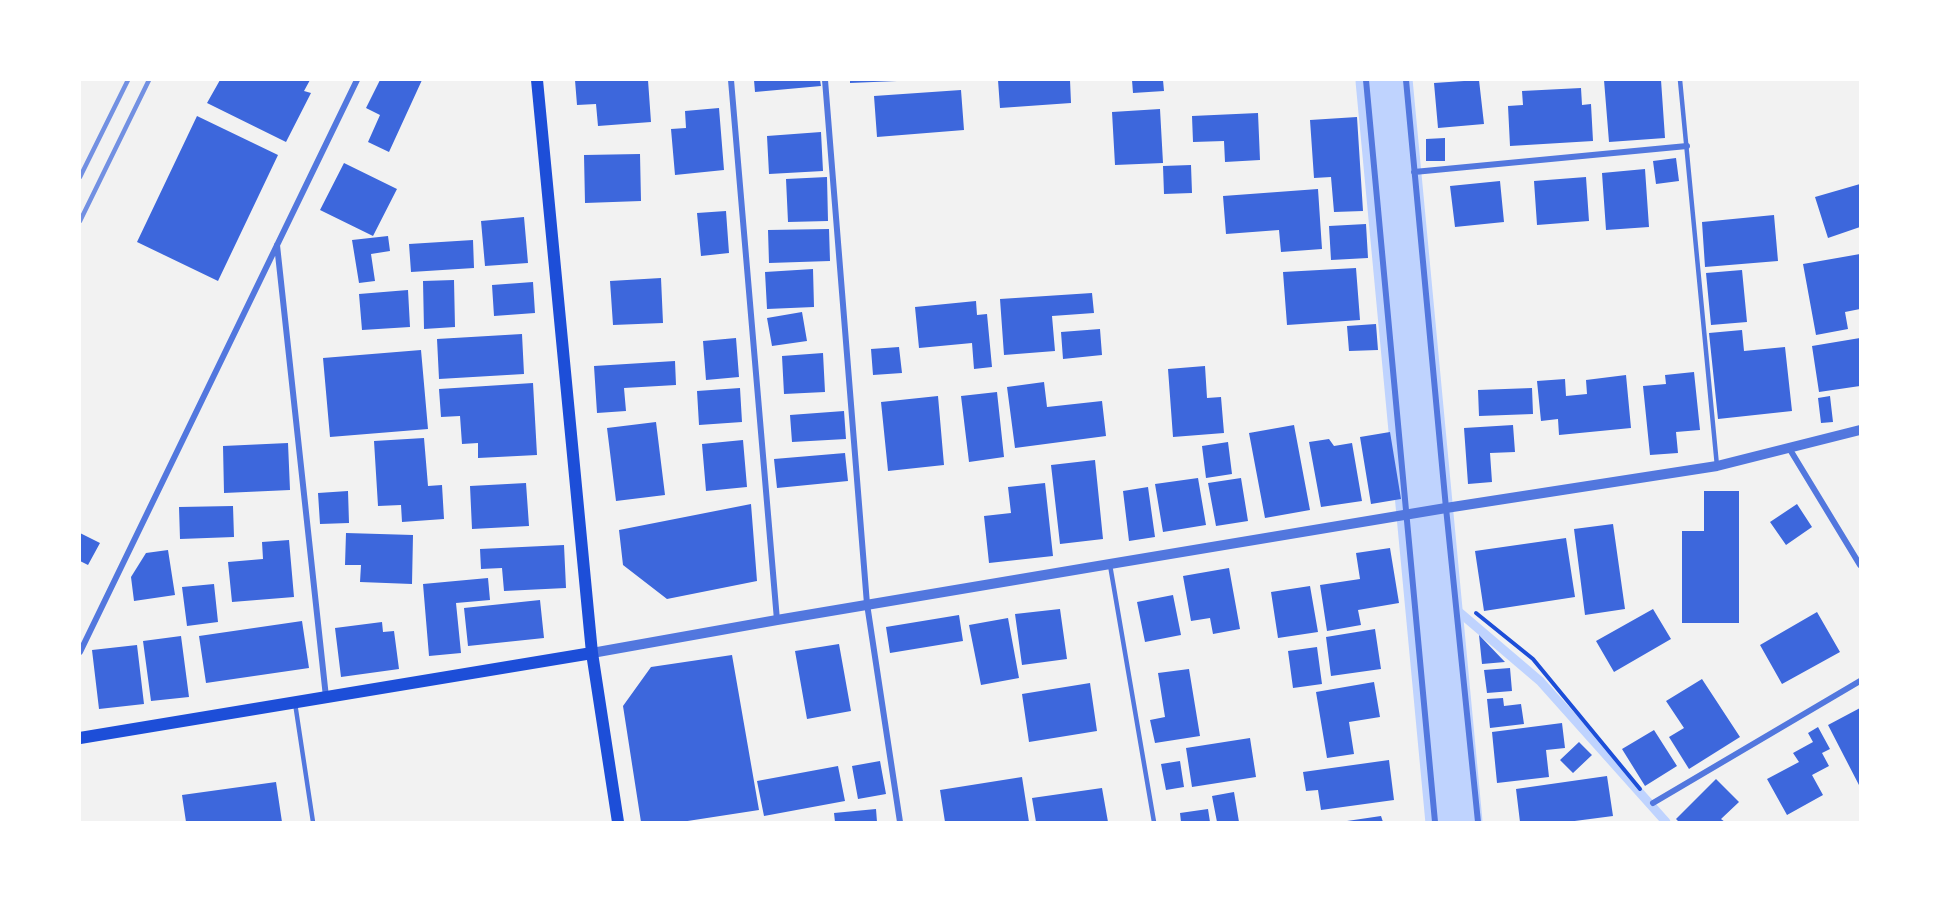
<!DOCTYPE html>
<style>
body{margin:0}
#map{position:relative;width:1940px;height:902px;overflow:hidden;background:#f2f2f2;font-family:"Nunito Sans",sans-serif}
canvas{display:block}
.frame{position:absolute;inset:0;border:81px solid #fff;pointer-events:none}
</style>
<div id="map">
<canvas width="1940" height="902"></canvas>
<div class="frame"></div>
</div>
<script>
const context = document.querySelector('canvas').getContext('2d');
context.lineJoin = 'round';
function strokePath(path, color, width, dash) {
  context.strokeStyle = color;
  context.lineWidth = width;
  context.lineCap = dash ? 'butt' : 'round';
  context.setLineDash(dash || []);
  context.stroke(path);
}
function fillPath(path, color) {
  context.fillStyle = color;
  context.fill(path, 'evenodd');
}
strokePath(new Path2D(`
 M1432,589l108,92 126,141`), '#bfd3fe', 9);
strokePath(new Path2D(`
 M1384,80l70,742`), '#bfd3fe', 57);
fillPath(new Path2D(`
 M220,80h90l-6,11 7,2 -25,49 -79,-39z
 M380,80h42l-33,72 -21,-10 12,-27 -14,-7z
 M575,80h73l3,42 -53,4 -2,-22 -19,1z
 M754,80h66l1,6 -66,6z
 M850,80h47v1l-47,2z
 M998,80h72l1,23 -71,5z
 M1132,80h31l1,11 -31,2z
 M1479,80l5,44 -46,4 -4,-45z
 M1604,80h57l4,58 -56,4z
 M1581,88l1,17 9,-1 2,37 -83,5 -2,-40 15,-1 -1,-14z
 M961,90l3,40 -87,7 -3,-41z
 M719,108l5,62 -49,5 -4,-46 15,-1 -1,-17z
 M1160,109l3,54 -48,2 -3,-53z
 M1258,113l2,47 -35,2 -1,-21 -31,1 -1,-26z
 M197,116l81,39 -60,126 -81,-39z
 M1357,117l6,94 -29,1 -3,-35 -17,1 -4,-58z
 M821,132l2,39 -54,3 -2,-38z
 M1445,138v23h-19v-22z
 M640,154l1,47 -56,2 -1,-48z
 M1676,158l3,23 -23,3 -3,-23z
 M344,163l53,26 -24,47 -53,-26z
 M1191,165l1,28 -28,1 -1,-28z
 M1645,169l4,58 -43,3 -4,-57z
 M827,177l1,44 -40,1 -2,-43z
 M1586,177l3,44 -52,4 -3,-44z
 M1500,181l4,41 -49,5 -5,-41z
 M1860,184v43l-32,11 -13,-41z
 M1318,189l4,60 -41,3 -2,-22 -53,4 -3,-38z
 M726,211l3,42 -28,3 -4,-43z
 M1774,215l4,46 -73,6 -3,-45z
 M524,217l4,46 -43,3 -4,-45z
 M1366,224l2,34 -37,2 -2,-34z
 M829,229l1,32 -61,2 -1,-33z
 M388,236l2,15 -19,3 4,27 -16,2 -7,-43z
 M473,240l1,28 -63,4 -2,-28z
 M1860,254v55l-15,3 3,17 -32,6 -13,-71z
 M1356,268l4,52 -73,5 -4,-53z
 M813,269l1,38 -47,2 -2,-37z
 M1742,270l5,52 -36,3 -5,-52z
 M661,278l2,45 -50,2 -3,-44z
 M454,280l1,47 -31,2 -1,-48z
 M533,282l2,31 -41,3 -2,-31z
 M408,290l2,37 -48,3 -3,-36z
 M1092,293l2,20 -42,3 3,35 -51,4 -4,-56z
 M976,301l1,14 10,-1 5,53 -18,2 -2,-26 -53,5 -4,-41z
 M802,312l5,29 -35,5 -5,-28z
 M1376,324l2,26 -29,1 -2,-25z
 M1100,329l2,26 -39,4 -2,-27z
 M1742,330l2,21 41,-4 7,64 -74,8 -9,-86z
 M522,334l2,40 -85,5 -2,-40z
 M736,338l3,39 -33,3 -3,-39z
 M1860,338v48l-41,6 -7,-46z
 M899,347l3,26 -29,2 -2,-26z
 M421,350l7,79 -98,8 -7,-79z
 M823,353l2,39 -41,2 -2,-38z
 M675,361l1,24 -52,3 2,23 -29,2 -3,-47z
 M1205,366l2,32 14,-1 3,36 -51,4 -5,-68z
 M1694,372l6,58 -24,2 2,21 -28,2 -7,-69 23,-2 -1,-9z
 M1626,375l5,53 -72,7 -1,-16 -17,2 -4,-40 28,-2 1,17 21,-2 -1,-14z
 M1044,382l3,25 55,-6 4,35 -91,12 -8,-61z
 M533,383l4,72 -59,3v-15l-16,1 -2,-28 -19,1 -2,-28z
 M740,388l2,34 -43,3 -2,-34z
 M1532,388l1,26 -54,2 -1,-26z
 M997,392l7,65 -35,5 -8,-66z
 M938,396l6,69 -56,6 -7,-69z
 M1830,396l3,26 -12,1 -3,-25z
 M844,411l2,28 -54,3 -2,-27z
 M656,422l9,73 -49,6 -9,-73z
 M1294,425l16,85 -45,8 -16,-85z
 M1513,425l2,27 -25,1 2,29 -24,2 -4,-56z
 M1390,432l11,67 -30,5 -11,-67z
 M424,438l4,48 14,-1 2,34 -42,3 -1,-17 -23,1 -4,-65z
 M1329,439l5,7 18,-3 10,58 -41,6 -12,-65z
 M743,440l4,47 -41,4 -4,-47z
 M1228,442l4,32 -26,4 -4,-32z
 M288,443l2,47 -66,3 -1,-47z
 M845,453l3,28 -71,7 -3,-29z
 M1095,460l8,79 -43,5 -9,-79z
 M1198,478l8,47 -43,7 -8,-48z
 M1241,478l7,43 -32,5 -8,-43z
 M526,483l3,43 -57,3 -2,-43z
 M1045,483l8,73 -64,7 -5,-47 27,-3 -3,-26z
 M1148,487l7,50 -26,4 -6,-50z
 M348,491l1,32 -29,1 -2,-31z
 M1704,491h35v132h-57v-92h22z
 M751,504l6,77 -90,18 -44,-34 -4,-35z
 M1797,504l15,23 -26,18 -16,-23z
 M233,506l1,31 -54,2 -1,-32z
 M1613,524l12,85 -40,6 -11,-86z
 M80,533l20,10 -12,22 -8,-4z
 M346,533l67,2 -1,49 -52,-2 1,-17h-16z
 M1566,538l9,59 -91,14 -9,-60z
 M289,540l5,57 -62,5 -4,-40 35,-3 -1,-17z
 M564,545l2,43 -62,3 -2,-23 -21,1 -1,-20z
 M1390,548l9,55 -41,7 3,15 -34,6 -7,-46 40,-6 -4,-26z
 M168,550l7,45 -41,6 -3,-24 15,-24z
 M1229,568l11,61 -27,5 -3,-16 -19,3 -8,-45z
 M488,578l2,22 -34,3 5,50 -32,3 -6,-72z
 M214,584l4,38 -31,4 -5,-39z
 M1310,586l8,46 -40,6 -7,-46z
 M1173,595l8,40 -36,7 -8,-40z
 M540,600l4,38 -76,8 -4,-38z
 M1060,609l7,50 -45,6 -7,-51z
 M1653,609l18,30 -57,33 -18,-31z
 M1817,612l23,40 -58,32 -22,-39z
 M959,615l4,26 -73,12 -4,-26z
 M1008,618l11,60 -38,7 -12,-60z
 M302,621l7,47 -103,15 -7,-47z
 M382,622l1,10 11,-1 5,38 -58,8 -6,-49z
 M1375,629l6,40 -50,7 -5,-39z
 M1479,635l26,27 -23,2z
 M181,636l8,61 -38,4 -8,-60z
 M839,644l12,67 -44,8 -12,-68z
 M137,645l7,59 -45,5 -7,-59z
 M1317,647l5,37 -29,4 -5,-37z
 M732,655l27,155 -78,12h-40l-18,-116 28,-39z
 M1510,668l2,23 -25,2 -3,-23z
 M1189,669l11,67 -45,7 -5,-23 15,-3 -7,-44z
 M1702,679l38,58 -51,32 -20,-32 15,-9 -18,-27z
 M1374,682l6,35 -31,5 5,32 -27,4 -11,-66z
 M1090,683l7,48 -68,11 -7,-48z
 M1503,698l1,8 17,-2 3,20 -34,4 -3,-29z
 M1860,708v79l-32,-62z
 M1562,723l3,25 -19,2 3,27 -52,6 -5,-51z
 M1818,727l12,22 -8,4 7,13 -17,9 11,20 -36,20 -20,-36 32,-17 -6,-9 20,-11 -5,-9z
 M1654,730l23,36 -32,20 -23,-37z
 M1250,738l6,39 -64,10 -6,-39z
 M1579,742l13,13 -19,18 -13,-13z
 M1389,760l5,40 -73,10 -3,-20 -12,1 -3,-19z
 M880,761l6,33 -28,5 -6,-33z
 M1180,761l4,26 -18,3 -5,-26z
 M838,766l7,35 -81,15 -7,-35z
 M1607,776l6,40 -46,6h-47l-4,-33z
 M1022,777l7,45h-84l-5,-32z
 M1716,779l23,23 -18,17 4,3h-46l-3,-3z
 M276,782l6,40h-96l-4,-27z
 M1102,788l6,34h-72l-4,-24z
 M1234,792l5,30h-22l-5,-26z
 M876,809l1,13h-42l-1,-9z
 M1208,809l2,13h-29l-1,-9z
 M1381,816l2,6h-36v-1z`), '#3d67dc');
strokePath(new Path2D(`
 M1476,613l57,46 107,130`), '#1d4ed8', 4);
strokePath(new Path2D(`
 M1680,80l37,386
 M1110,565l44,257
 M295,703l18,119`), '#5277de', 4.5);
strokePath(new Path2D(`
 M731,80l46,540
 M825,80l42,524 33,218
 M1366,80l69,742
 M1406,80l40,428 32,314
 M1414,172l273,-26
 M277,245l49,452
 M1789,448l71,117
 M80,652l277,-572
 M1653,803l207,-122`), '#5277de', 6);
strokePath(new Path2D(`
 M592,653l185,-33 333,-56 336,-56 271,-42 143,-36`), '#5277de', 10);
strokePath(new Path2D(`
 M537,80l55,573 26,169
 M80,738l512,-85`), '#1d4ed8', 12);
strokePath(new Path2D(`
 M80,177l48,-97
 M80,221l69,-141`), '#7290e2', 4.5);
</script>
